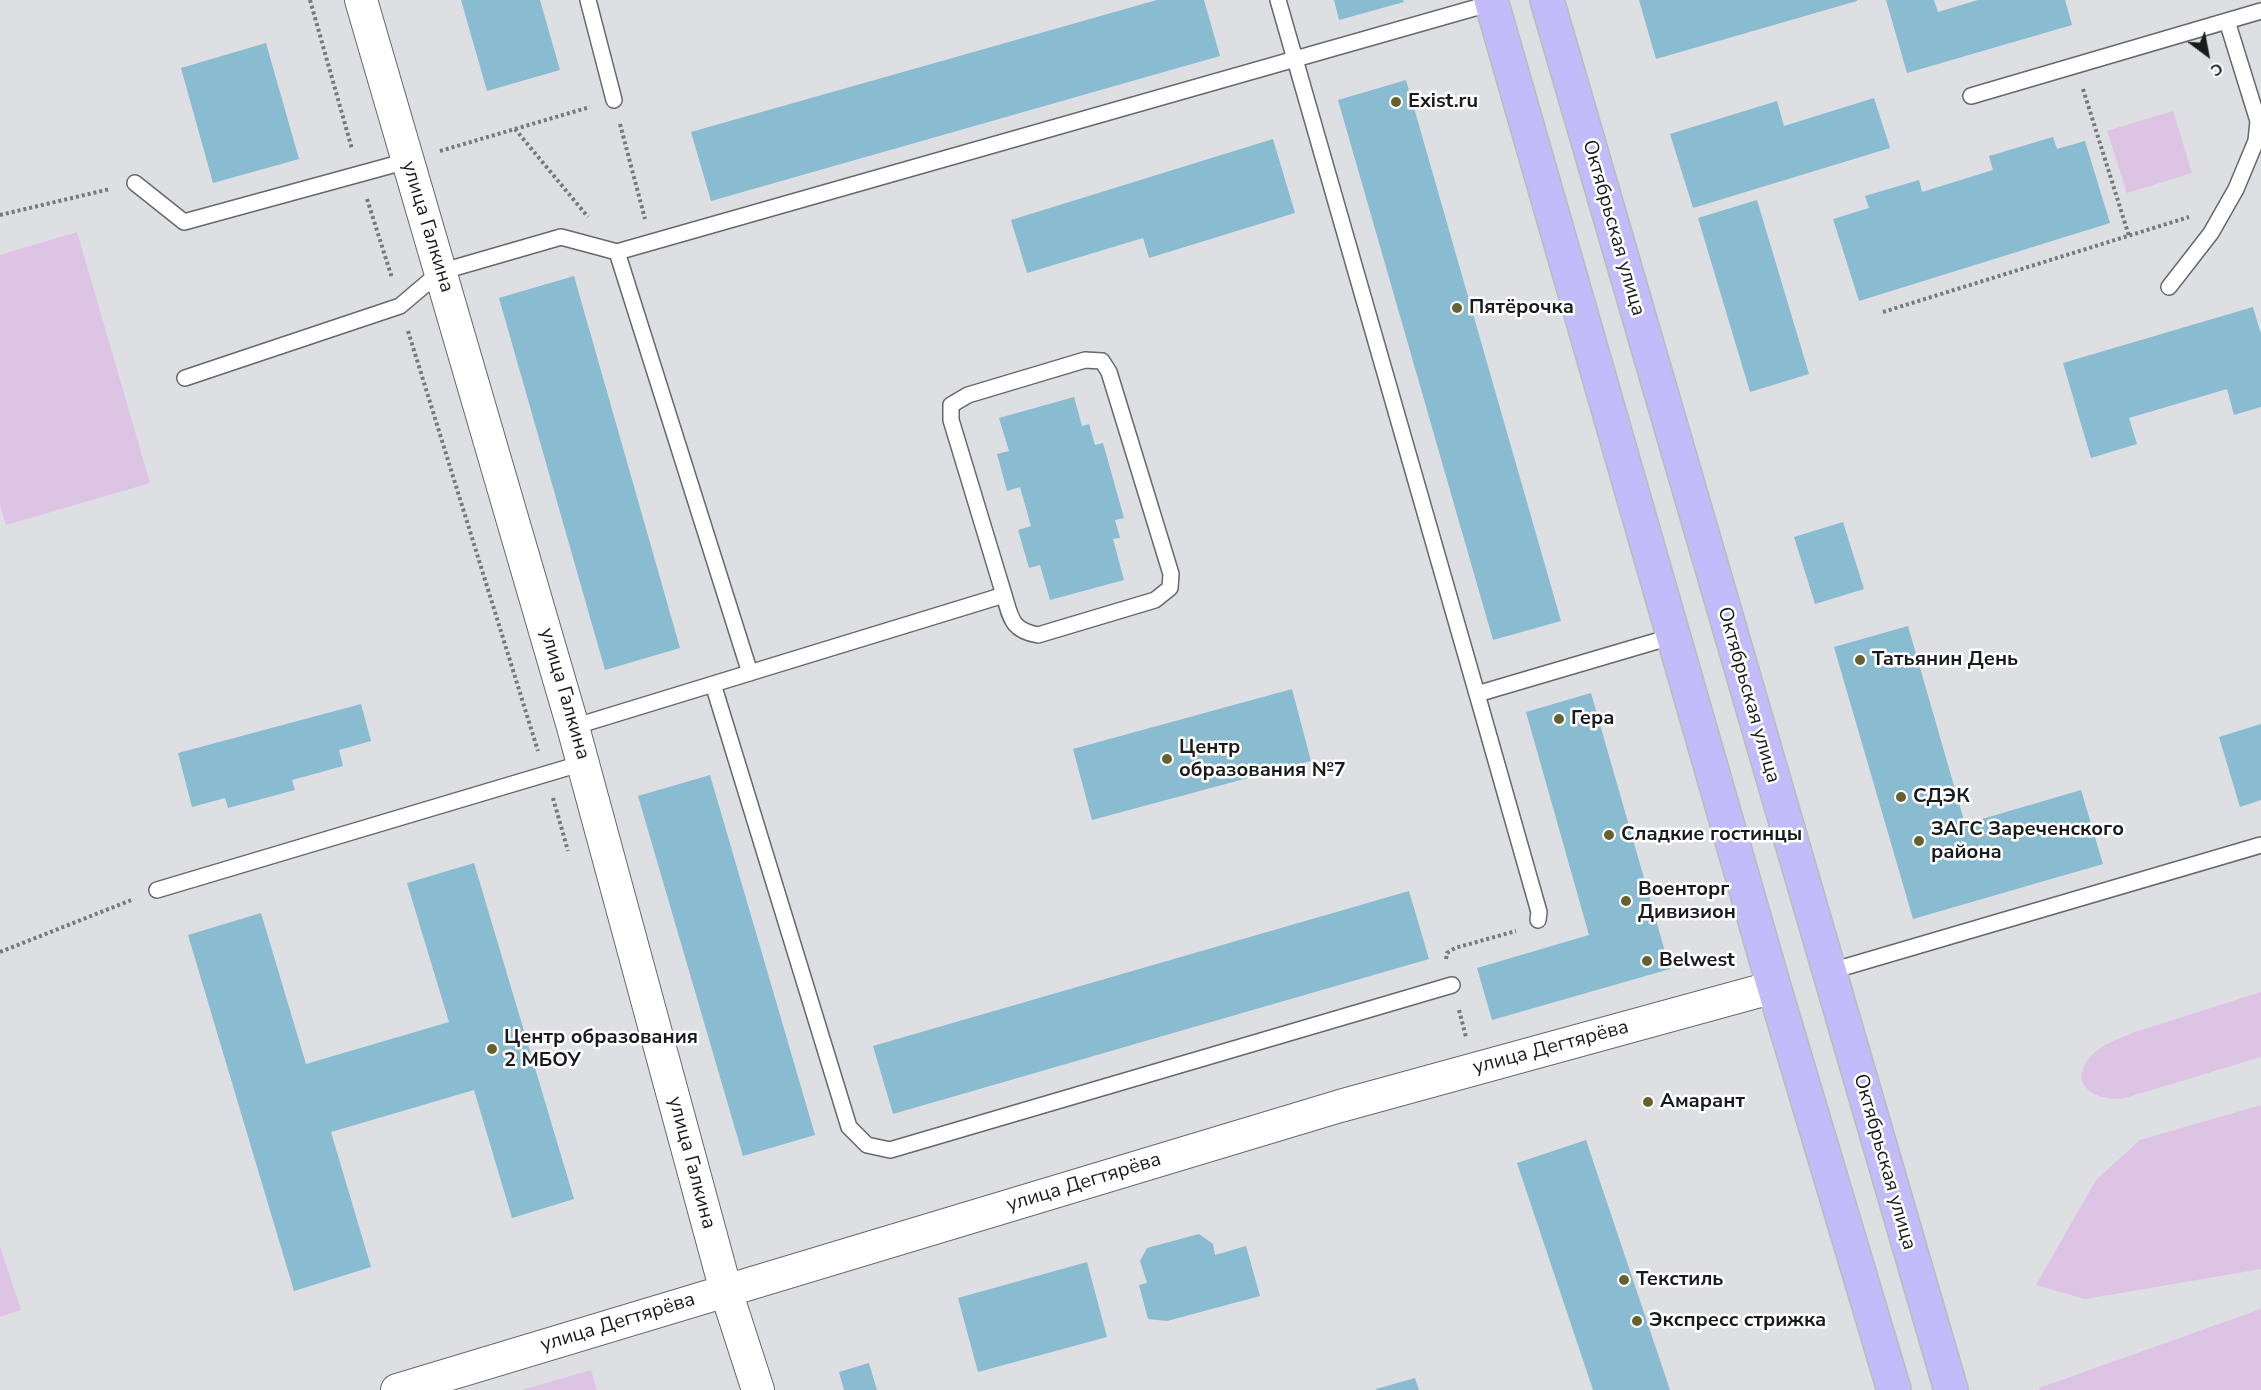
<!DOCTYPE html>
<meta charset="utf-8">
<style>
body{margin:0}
#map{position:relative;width:2261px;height:1390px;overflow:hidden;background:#dddfe3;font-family:"Nunito Sans",sans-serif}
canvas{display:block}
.north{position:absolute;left:2177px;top:24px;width:60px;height:60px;-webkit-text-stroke:4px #fff;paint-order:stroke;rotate:148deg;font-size:16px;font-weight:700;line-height:24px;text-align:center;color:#1a1b1d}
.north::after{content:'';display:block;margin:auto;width:21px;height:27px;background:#1a1b1d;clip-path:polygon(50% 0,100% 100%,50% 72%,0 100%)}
</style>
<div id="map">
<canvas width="2261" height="1390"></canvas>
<div class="north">С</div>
</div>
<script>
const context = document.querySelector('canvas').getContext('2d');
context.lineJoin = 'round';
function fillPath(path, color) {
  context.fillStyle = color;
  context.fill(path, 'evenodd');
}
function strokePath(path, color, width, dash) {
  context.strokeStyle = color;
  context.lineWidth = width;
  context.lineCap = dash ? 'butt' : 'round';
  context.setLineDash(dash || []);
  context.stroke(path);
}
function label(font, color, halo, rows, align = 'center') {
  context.font = font + ' "Nunito Sans",sans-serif';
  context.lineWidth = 5;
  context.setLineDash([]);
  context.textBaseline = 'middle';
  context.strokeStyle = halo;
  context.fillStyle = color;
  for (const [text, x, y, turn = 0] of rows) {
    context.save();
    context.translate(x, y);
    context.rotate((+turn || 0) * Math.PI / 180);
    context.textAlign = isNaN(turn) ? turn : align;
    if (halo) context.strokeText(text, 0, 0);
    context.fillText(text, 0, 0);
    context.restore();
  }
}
fillPath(new Path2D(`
 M2173,111l19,62 -65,20 -20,-62z
 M77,232l73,251 -144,42 -6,-20v-250z
 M2261,992v65l-136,41c-27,4 -59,-12 -35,-41 10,-12 29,-18 42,-24z
 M2261,1105v164l-176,30 -49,-14 60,-105 44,-40z
 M0,1246l21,64 -21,7z
 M2261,1309v81h-222v-2z
 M591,1370l6,20h-75z`), '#ddc3e4');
fillPath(new Path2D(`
 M461,0h79l20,70 -73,21z
 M1157,0h47l16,56 -509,145 -20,-69z
 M1334,0h69l1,2 -65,18z
 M1639,0h218v1l-201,58z
 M1886,0h48l4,12 40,-12h87l7,25 -165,48z
 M266,43l33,116 -86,24 -32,-115z
 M1406,80l155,541 -68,19 -155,-540z
 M1874,98l16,50 -197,60 -23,-74 107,-33 7,25z
 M2053,137l4,12 28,-8 25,82 -251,78 -26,-82 36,-11 -4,-12 54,-16 3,12 71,-22 -4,-14z
 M1273,139l22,74 -146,45 -6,-20 -116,35 -16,-53z
 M1757,200l52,174 -59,18 -52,-174z
 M574,276l106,372 -75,22 -106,-372z
 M2253,307l8,27v73l-27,8 -7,-26 -98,29 8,26 -46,14 -28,-95z
 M1074,397l8,29 7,-2 6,21 8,-2 21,75 -9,2 5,18 -7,1 11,41 -74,20 -10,-35 -11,3 -11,-38 13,-4 -11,-39 -13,4 -10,-37 12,-3 -10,-33z
 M1843,522l21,67 -49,15 -21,-67z
 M1908,626l57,198 116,-34 22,74 -190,55 -79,-272z
 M1292,689l19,72 -219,59 -19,-71z
 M1591,693l79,276 -178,51 -15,-52 112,-33 -63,-223z
 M361,704l10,37 -32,9 4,16 -51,14 3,10 -67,18 -3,-10 -33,9 -14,-54z
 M2261,724v76l-21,7 -21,-70z
 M710,775l105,360 -72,21 -105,-360z
 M474,863l100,336 -62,19 -38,-128 -143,42 40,135 -77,24 -106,-356 73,-22 45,151 143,-42 -42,-139z
 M1409,891l20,68 -536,155 -20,-68z
 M1586,1140l84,250h-77l-76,-227z
 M1199,1234l14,10 2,11 31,-9 14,50 -93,25 -19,-2 -9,-34 8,-2 -7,-22 7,-13z
 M1087,1262l20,75 -129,35 -20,-74z
 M869,1363l8,27h-33l-5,-18z
 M1415,1378l4,12h-43v-1z`), '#89bbd1');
const lane = new Path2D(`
 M588,0l26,100
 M1278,0l199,694 197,-58
 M1971,96l290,-85
 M135,183l49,39 223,-61
 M617,252l133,421
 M2169,287l42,-54 25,-44 20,-48 2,-20 -31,-100
 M185,378l215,-72 40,-34 121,-35 56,15 875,-249
 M713,684l136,443 18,18 23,5 562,-165
 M1477,694l62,218 -1,8
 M573,727l431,-132 -53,-175v-15l17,-10 117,-35 17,1 7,11 62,202 -1,14 -15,12 -117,35c-27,-5 -27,-17 -34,-40
 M157,890l426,-127
 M1828,972l433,-127`);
const street = new Path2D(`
 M361,0l212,727 153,564 32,99
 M397,1390l943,-284 434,-119`);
const primary = new Path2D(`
 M1491,0l283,987 120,403
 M1547,0l404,1390`);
strokePath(lane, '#66686c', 18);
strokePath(street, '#66686c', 34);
strokePath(primary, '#babbbb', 36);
strokePath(new Path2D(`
 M310,0l42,149
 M2083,89l46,147
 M620,124l25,95
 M515,129l75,-22
 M440,151l75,-22 73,88
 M367,199l25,79
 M0,215l110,-26
 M1883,312l306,-95
 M408,331l130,420
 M553,798l15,53
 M0,952l134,-53
 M1446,959l1,-6 8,-5 61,-17
 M1459,1010l7,27`), '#76787b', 4, [3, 3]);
strokePath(lane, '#fff', 15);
strokePath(street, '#fff', 32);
strokePath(primary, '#c4bbfb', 33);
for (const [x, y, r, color] of [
 [1396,102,6,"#66622e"],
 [1457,308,6,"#66622e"],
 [1860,660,6,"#66622e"],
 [1559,719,6,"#66622e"],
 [1167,759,6,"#66622e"],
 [1901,797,6,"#66622e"],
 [1609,835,6,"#66622e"],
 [1919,841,6,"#66622e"],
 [1626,901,6,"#66622e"],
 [1647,961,6,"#66622e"],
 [492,1049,6,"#66622e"],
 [1648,1102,6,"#66622e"],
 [1624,1280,6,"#66622e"],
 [1637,1321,6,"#66622e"]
]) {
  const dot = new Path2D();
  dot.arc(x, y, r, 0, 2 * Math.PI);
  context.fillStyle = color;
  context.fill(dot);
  strokePath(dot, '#fff', 2);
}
label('bold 20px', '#1a1b1d', '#fff', [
 ["Exist.ru",1408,102],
 ["Пятёрочка",1469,308],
 ["Татьянин День",1872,660],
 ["Гера",1571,719],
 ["Центр",1179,748],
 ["образования №7",1179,771],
 ["СДЭК",1913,797],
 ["ЗАГС Зареченского",1931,830],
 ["района",1931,853],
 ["Сладкие гостинцы",1621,835],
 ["Военторг",1638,890],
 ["Дивизион",1638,913],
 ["Belwest",1659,961],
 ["Центр образования",504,1038],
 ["2 МБОУ",504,1061],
 ["Амарант",1660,1102],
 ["Текстиль",1636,1280],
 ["Экспресс стрижка",1649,1321]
], 'left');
label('20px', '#1a1b1d', '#fff', [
 ["улица Галкина",427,227,73],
 ["Октябрьская улица",1613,228,74],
 ["улица Галкина",564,694,74],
 ["Октябрьская улица",1748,695,74],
 ["улица Дегтярёва",1551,1048,-15],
 ["Октябрьская улица",1884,1162,74],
 ["улица Галкина",691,1163,75],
 ["улица Дегтярёва",1084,1183,-17],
 ["улица Дегтярёва",618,1323,-17]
]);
</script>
